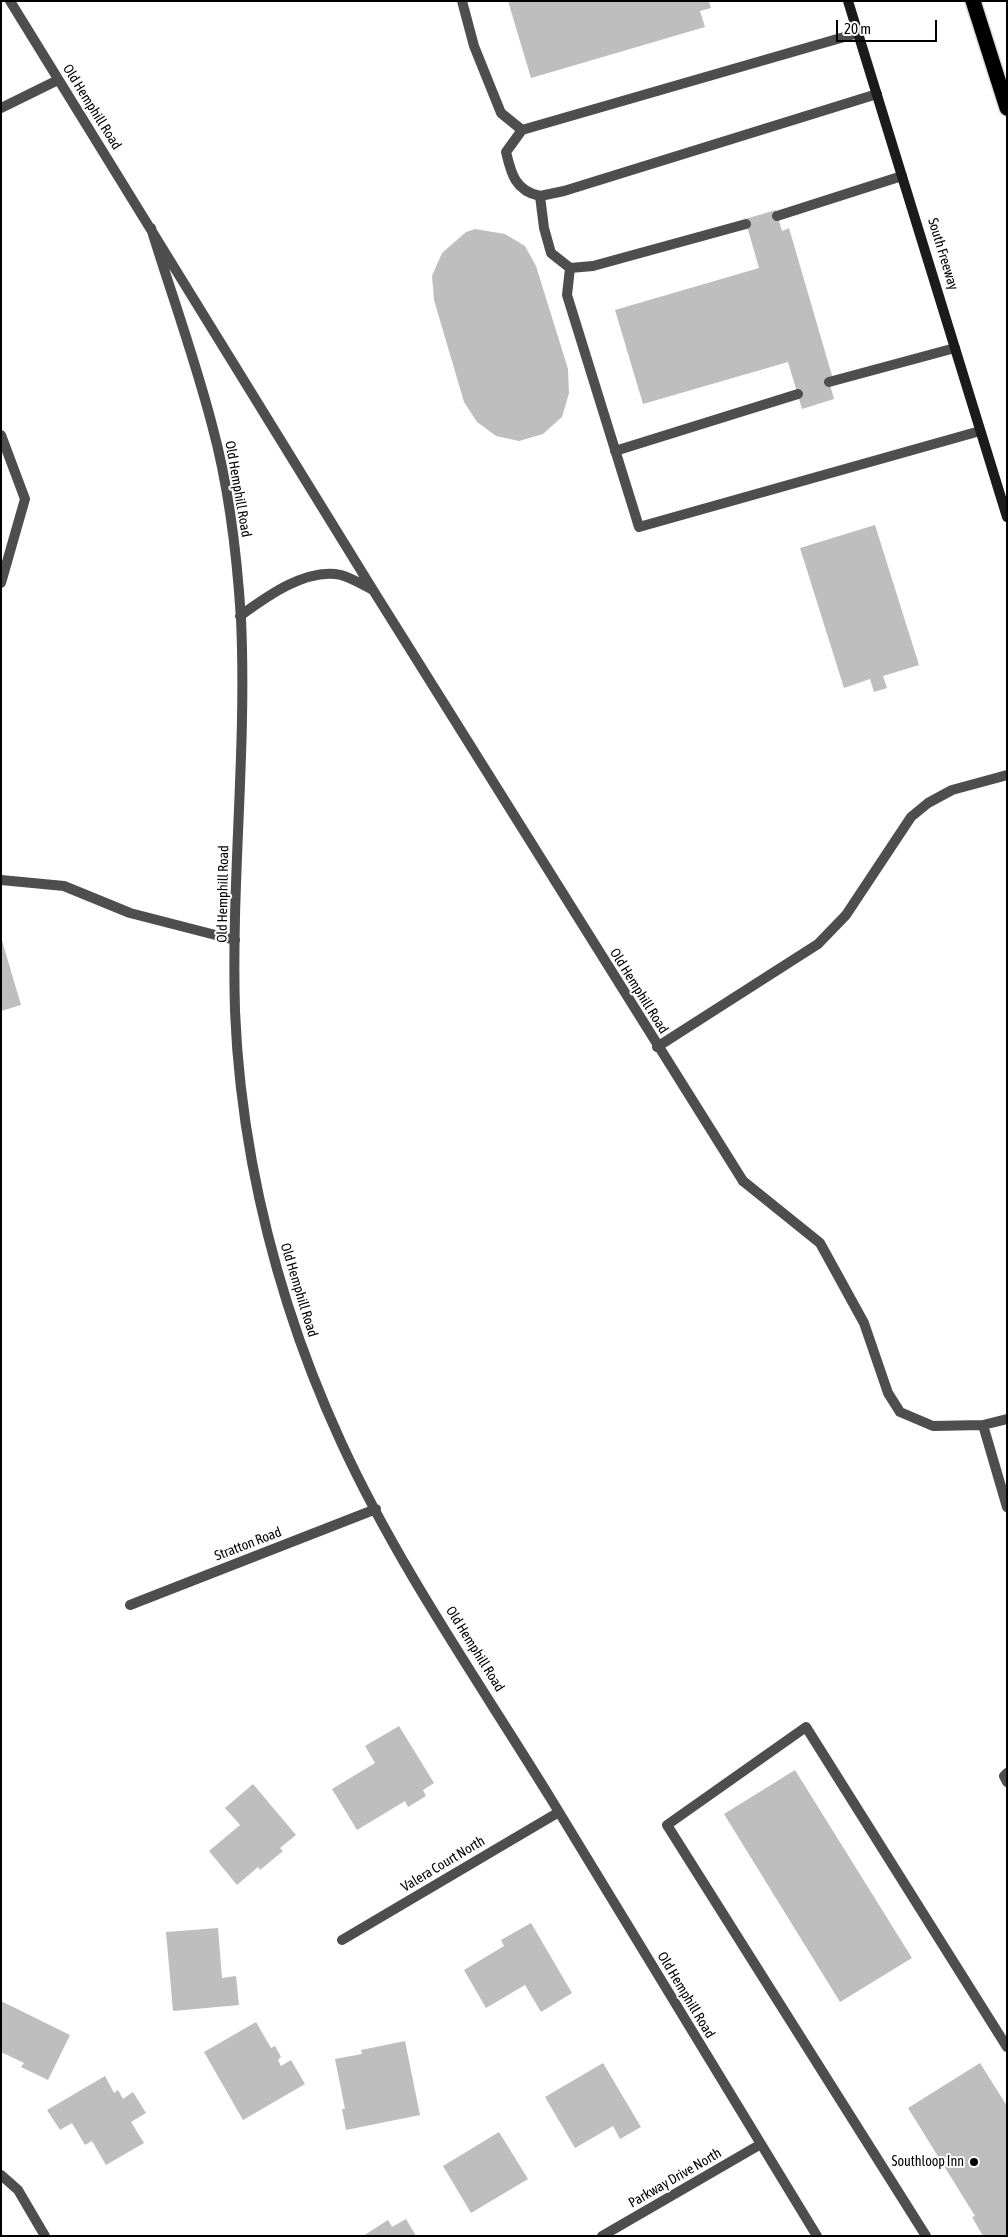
<!DOCTYPE html>
<style>
body{margin:0}
#map{position:relative;width:1008px;height:2237px;overflow:hidden;background:#fff;font-family:"Asap Condensed",sans-serif}
canvas{display:block}
.frame{position:absolute;inset:0;border:2px solid #000;pointer-events:none}
.scale{position:absolute;left:836px;top:20px;width:101px;height:22px;box-sizing:border-box;border:2px solid #000;border-top:0;padding-left:6px;font-size:15px;line-height:18px;white-space:nowrap;color:#000;-webkit-text-stroke:4px #fff;paint-order:stroke}
</style>
<div id="map">
<canvas width="1008" height="2237"></canvas>
<div class="frame"></div>
<div class="scale">20 m</div>
</div>
<script>
const context = document.querySelector('canvas').getContext('2d');
context.lineJoin = 'round';
function fillPath(path, color) {
  context.fillStyle = color;
  context.fill(path, 'evenodd');
}
function strokePath(path, color, width, dash) {
  context.strokeStyle = color;
  context.lineWidth = width;
  context.lineCap = dash ? 'butt' : 'round';
  context.setLineDash(dash || []);
  context.stroke(path);
}
function label(font, color, halo, rows, align = 'center') {
  context.font = font + ' "Asap Condensed",sans-serif';
  context.lineWidth = 4;
  context.setLineDash([]);
  context.textBaseline = 'middle';
  context.strokeStyle = halo;
  context.fillStyle = color;
  for (const [text, x, y, turn = 0] of rows) {
    context.save();
    context.translate(x, y);
    context.rotate((+turn || 0) * Math.PI / 180);
    context.textAlign = isNaN(turn) ? turn : align;
    if (halo) context.strokeText(text, 0, 0);
    context.fillText(text, 0, 0);
    context.restore();
  }
}
fillPath(new Path2D(`
 M508,1h201l2,7 -11,3 5,16 -174,51z
 M776,210l6,21 7,-3 44,151 -4,2 5,18 -32,10 -14,-47 -145,42 -28,-94 144,-42 -14,-49z
 M475,229l30,5 20,12 11,20 32,103 1,24 -7,24 -19,17 -24,7 -23,-5 -19,-14 -13,-20 -30,-102 -2,-24 10,-23 24,-21z
 M875,525l44,140 -36,11 4,12 -13,4 -4,-13 -26,9 -44,-140z
 M1,937l20,68 -20,6z
 M399,1726l35,57 -11,7 3,6 -18,11 -3,-6 -48,29 -25,-41 43,-26 -10,-17z
 M795,1770l117,188 -72,44 -116,-188z
 M253,1784l43,51 -16,13 3,3 -23,19 -2,-3 -21,18 -28,-34 31,-26 -15,-17z
 M531,1923l41,70 -31,19 -16,-27 -39,23 -22,-38 40,-24 -3,-6z
 M218,1928l4,50 14,-2 3,29 -66,6 -7,-79z
 M1,2001l69,34 -22,45 -27,-13 3,-4 -23,-11z
 M256,2022l15,26 4,-2 6,11 -3,3 3,6 10,-6 14,24 -62,36 -39,-68z
 M405,2041l15,74 -74,15 -4,-21h3l-10,-50 27,-5 -1,-4z
 M603,2063l38,64 -21,12 -7,-13 -38,22 -30,-51z
 M980,2063l27,43v130h-24l-11,-19 3,-1 -67,-108z
 M105,2076l9,17 4,-3 5,9 10,-7 13,21 -15,9 13,21 -38,22 -14,-24 -7,4 -13,-22 -12,7 -13,-20z
 M499,2132l29,47 -57,34 -28,-47z
 M406,2219l10,17h-53l25,-16 4,7z`), '#bebebe');
const highway = new Path2D(`
 M973,1l34,107`);
strokePath(highway, '#dbdbdb', 18);
strokePath(new Path2D(`
 M462,1l12,45 27,67 21,17
 M1,108l57,-28
 M540,196c-25,-5 -29,-23 -34,-44l16,-22 336,-97
 M777,216l125,-40
 M746,224l-153,42 -23,2 -19,-15 -7,-25 -4,-32 24,-5 313,-97
 M570,268l-3,27 72,232 341,-96
 M829,382l126,-34
 M1,435l24,64 -24,84
 M615,451l183,-57
 M1,880l63,6 66,27 105,27
 M657,1047l161,-103 28,-29 65,-98 17,-14 24,-13 55,-15
 M743,1181l77,62 44,80 24,70 12,19 33,14 50,-1
 M1007,1419l-24,6 24,82
 M1007,1773l-3,3 3,6
 M926,2236l-259,-411 139,-98 201,320`), '#4e4e4e', 10);
strokePath(new Path2D(`
 M10,1l363,589 370,591
 M151,228c20,65 44,131 61,197 17,62 25,130 29,194 6,131 -10,261 -6,392 2,50 8,102 17,151 18,97 48,191 89,280 57,124 138,240 210,357 89,145 177,291 266,437
 M240,616c26,-19 67,-49 101,-41 11,3 22,10 32,15
 M130,1605l246,-96
 M342,1940l217,-128
 M1,2175l17,15 27,46
 M602,2236l159,-92`), '#4e4e4e', 10);
strokePath(new Path2D(`
 M848,1l159,516`), '#1b1b1b', 10);
strokePath(highway, '#000', 15);
for (const [x, y, r, color] of [
 [974,2162,5,"#000"]
]) {
  const dot = new Path2D();
  dot.arc(x, y, r, 0, 2 * Math.PI);
  context.fillStyle = color;
  context.fill(dot);
  strokePath(dot, '#fff', 2);
}
label('14px', '#000', '#fff', [
 ["Old Hemphill Road",92,107,58],
 ["South Freeway",943,254,73],
 ["Old Hemphill Road",238,489,80],
 ["Old Hemphill Road",223,894,-89],
 ["Old Hemphill Road",639,991,58],
 ["Old Hemphill Road",299,1290,73],
 ["Stratton Road",248,1544,-21],
 ["Old Hemphill Road",475,1649,58],
 ["Valera Court North",443,1864,-31],
 ["Old Hemphill Road",686,1995,59],
 ["Parkway Drive North",675,2178,-30]
]);
label('14px', '#000', '#fff', [
 ["Southloop Inn",964,2162]
], 'right');
</script>
